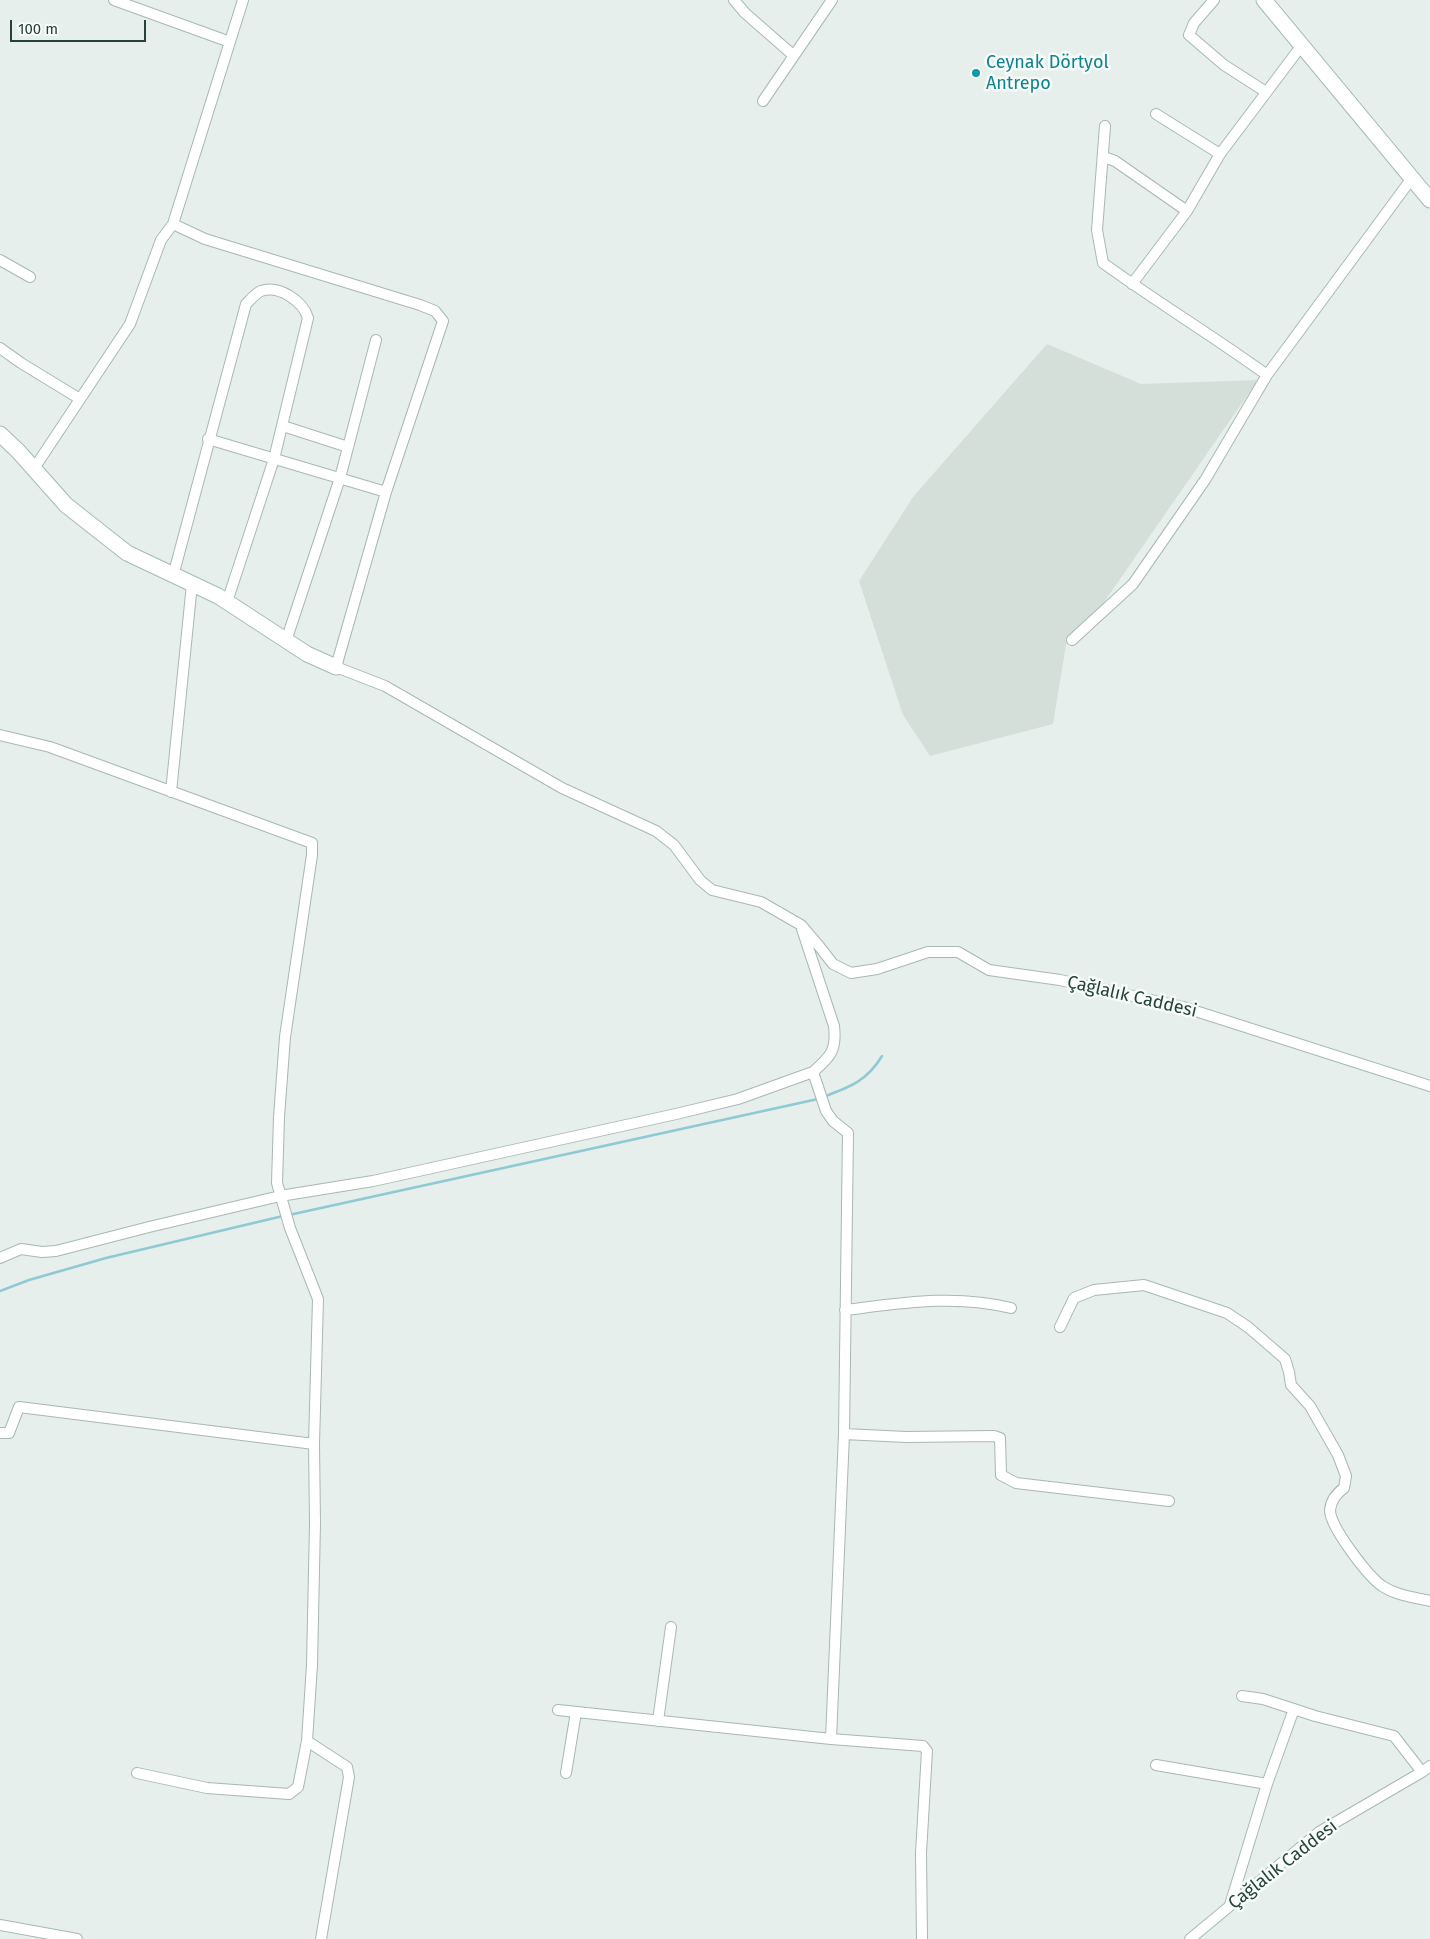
<!DOCTYPE html>
<meta charset="utf-8">
<style>
body{margin:0}
#map{position:relative;width:1430px;height:1939px;overflow:hidden;background:#e6efeb;font-family:"Fira Sans",sans-serif}
canvas{display:block}
.scale{position:absolute;left:10px;top:20px;width:136px;height:22px;box-sizing:border-box;border:2px solid #24423a;border-top:0;padding-left:6px;font-size:15px;line-height:18px;white-space:nowrap;color:#24423a;-webkit-text-stroke:4px #f7fbf9;paint-order:stroke}
</style>
<div id="map">
<canvas width="1430" height="1939"></canvas>
<div class="scale">100 m</div>
</div>
<script>
const context = document.querySelector('canvas').getContext('2d');
context.lineJoin = 'round';
function fillPath(path, color) {
  context.fillStyle = color;
  context.fill(path, 'evenodd');
}
function strokePath(path, color, width, dash) {
  context.strokeStyle = color;
  context.lineWidth = width;
  context.lineCap = dash ? 'butt' : 'round';
  context.setLineDash(dash || []);
  context.stroke(path);
}
function label(font, color, halo, rows, align = 'center') {
  context.font = font + ' "Fira Sans",sans-serif';
  context.lineWidth = 5;
  context.setLineDash([]);
  context.textBaseline = 'middle';
  context.strokeStyle = halo;
  context.fillStyle = color;
  for (const [text, x, y, turn = 0] of rows) {
    context.save();
    context.translate(x, y);
    context.rotate((+turn || 0) * Math.PI / 180);
    context.textAlign = isNaN(turn) ? turn : align;
    if (halo) context.strokeText(text, 0, 0);
    context.fillText(text, 0, 0);
    context.restore();
  }
}
fillPath(new Path2D(`
 M1047,344l94,40 117,-4 -158,228 -34,37 -13,79 -123,32 -27,-41 -44,-134 54,-84z`), '#d4dfda');
strokePath(new Path2D(`
 M823,1097c27,-10 44,-16 59,-41
 M289,1215l529,-116
 M0,1291l29,-11 77,-22 177,-42`), '#8ec9d4', 2.5);
const street = new Path2D(`
 M114,0l116,42
 M734,0l11,13 48,42
 M1214,0l-20,23 -5,12 35,30 42,27
 M763,101l69,-101
 M1156,114l64,40
 M1105,126l-8,104 6,33c54,39 110,73 164,112
 M1104,157l11,4 72,50
 M173,224l32,15 215,66 15,6 8,10 -57,171 -50,175 49,19 177,102 94,43 18,14 26,35 12,10 49,12 40,23 18,21 14,18 18,9 26,-4 51,-17h30l31,18 71,10 123,27 247,79
 M0,260l30,17
 M1132,284l55,-73 33,-57 82,-109
 M0,348l21,15 59,36
 M283,426l65,21
 M208,439l178,53
 M33,470l97,-146 31,-84 12,-16 70,-224
 M173,576l73,-272c4,-4 10,-11 15,-13 18,-6 42,10 47,27l-34,141 -47,143
 M1072,640l61,-56 72,-104 62,-105 145,-197
 M286,641l54,-163 36,-138
 M0,735l50,12 262,96v12l-27,182 -6,80 -2,66 13,45 28,71 -4,145 1,79 -3,142 -5,76 -9,46 -9,7 -82,-6 -70,-15
 M171,792l21,-208
 M802,929l32,97c3,25 -4,31 -21,46l13,39 7,10 15,12 -4,301 -13,305
 M0,1258l21,-9 21,3 14,-1 93,-24 131,-31 93,-15 303,-67 62,-15 75,-27
 M845,1310c57,-7 110,-16 166,-2
 M1060,1327l14,-29 20,-8 50,-5 83,28 21,14 37,32 4,13 2,13 19,21 28,49 8,21 -2,12c-7,5 -13,12 -14,22 0,17 38,66 52,76 15,10 32,11 48,15
 M0,1433h9l10,-26 295,37
 M844,1434l62,3 88,-1 6,2 1,37 15,8 153,18
 M1242,1696l21,3 52,17 79,20 28,36
 M558,1710l273,29 92,7 4,5 -6,102 1,86
 M658,1721l13,-94
 M307,1741l40,26 2,10 -28,162
 M1156,1765l111,19
 M566,1773l10,-61
 M1230,1905l37,-121 27,-75
 M0,1925l77,14
 M1190,1939l129,-107 103,-60 8,-6`);
const secondary = new Path2D(`
 M1264,0l166,200
 M0,434l18,17 48,54 61,48 91,43 89,58 29,13`);
strokePath(street, '#a8b8b2', 12);
strokePath(secondary, '#a4bbb3', 17);
strokePath(street, '#fff', 10);
strokePath(secondary, '#fff', 15);
for (const [x, y, r, color] of [
 [976,73,5,"#0f9aa8"]
]) {
  const dot = new Path2D();
  dot.arc(x, y, r, 0, 2 * Math.PI);
  context.fillStyle = color;
  context.fill(dot);
  strokePath(dot, '#f7fbf9', 2);
}
label('18px', '#0d838f', '#f7fbf9', [
 ["Ceynak Dörtyol",986,63],
 ["Antrepo",986,84]
], 'left');
label('18px', '#24423a', '#f7fbf9', [
 ["Çağlalık Caddesi",1132,997,13],
 ["Çağlalık Caddesi",1283,1865,-38]
]);
</script>
